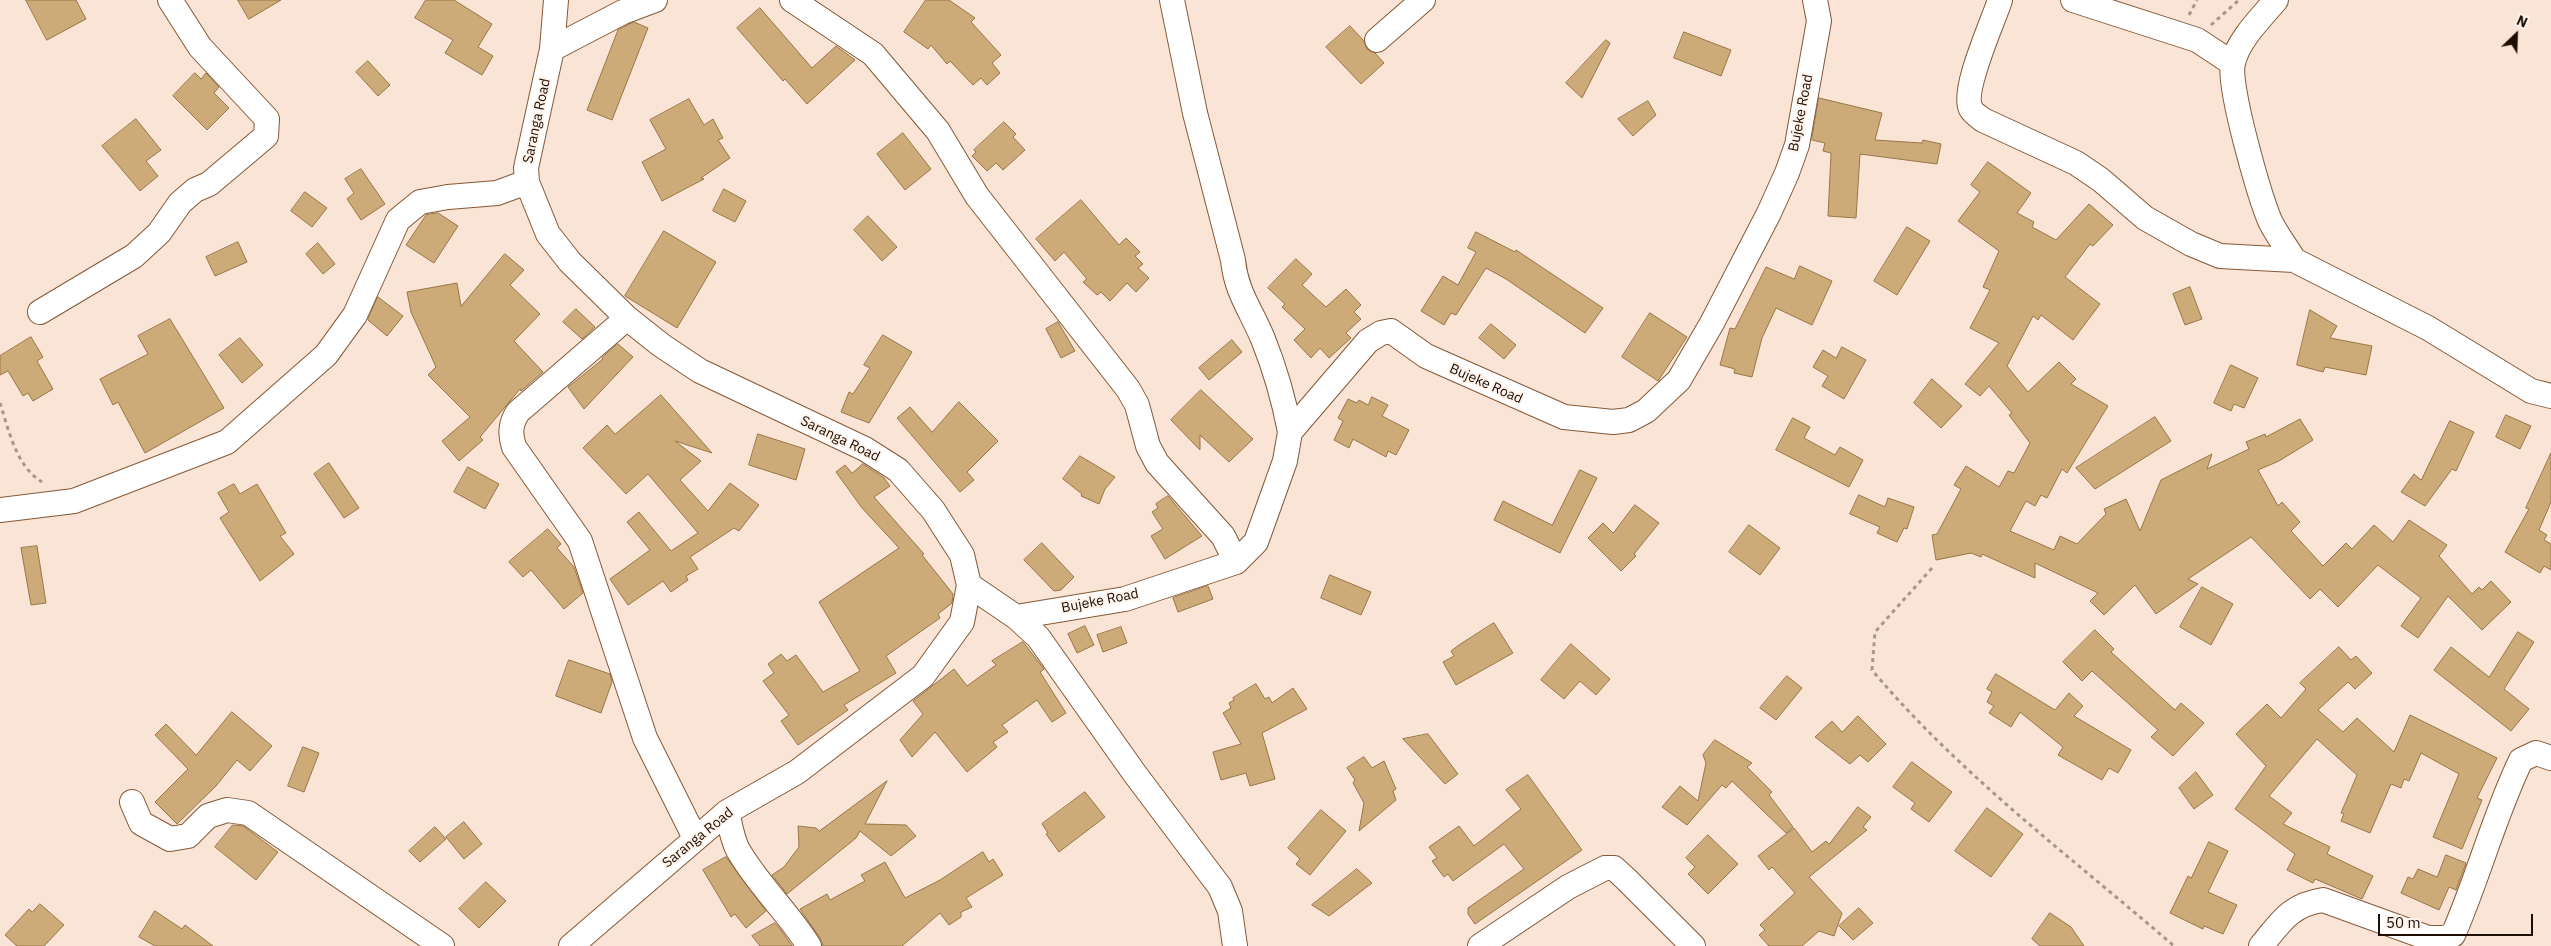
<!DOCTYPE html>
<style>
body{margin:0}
#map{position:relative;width:2551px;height:946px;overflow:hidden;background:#fae4d5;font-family:"IBM Plex Sans",sans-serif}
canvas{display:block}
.north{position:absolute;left:2491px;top:10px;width:50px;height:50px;-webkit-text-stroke:4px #fff4ec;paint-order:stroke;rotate:24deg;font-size:14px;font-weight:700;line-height:20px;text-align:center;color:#1e0d02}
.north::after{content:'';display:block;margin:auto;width:18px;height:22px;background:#1e0d02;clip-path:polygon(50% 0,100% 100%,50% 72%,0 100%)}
.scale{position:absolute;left:2378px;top:914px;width:155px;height:22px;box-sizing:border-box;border:2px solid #1e0d02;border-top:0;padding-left:6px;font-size:15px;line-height:18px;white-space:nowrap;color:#1e0d02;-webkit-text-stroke:4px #fff4ec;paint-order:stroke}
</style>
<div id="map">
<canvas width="2551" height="946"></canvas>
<div class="north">N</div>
<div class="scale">50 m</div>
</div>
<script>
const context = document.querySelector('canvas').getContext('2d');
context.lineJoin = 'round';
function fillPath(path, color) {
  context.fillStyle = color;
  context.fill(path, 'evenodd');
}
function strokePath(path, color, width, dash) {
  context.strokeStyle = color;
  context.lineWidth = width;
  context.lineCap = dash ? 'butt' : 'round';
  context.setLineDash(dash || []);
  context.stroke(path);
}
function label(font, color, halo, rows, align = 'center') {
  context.font = font + ' "IBM Plex Sans",sans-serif';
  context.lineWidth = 4;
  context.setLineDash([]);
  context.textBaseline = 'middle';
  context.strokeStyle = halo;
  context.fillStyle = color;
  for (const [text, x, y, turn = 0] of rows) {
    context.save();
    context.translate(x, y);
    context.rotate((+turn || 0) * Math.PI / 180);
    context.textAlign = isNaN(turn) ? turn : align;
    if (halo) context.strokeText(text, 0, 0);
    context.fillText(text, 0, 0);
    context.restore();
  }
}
const building = new Path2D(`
 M26,0h50l10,19 -39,21z
 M238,0h43l-32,19z
 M426,0h28l38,24 -14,23 15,9 -11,19 -37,-22 8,-13 -38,-22z
 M926,0h23l26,18 -4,4 30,33 -9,8 8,10 -13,12 -6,-7 -8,7 -23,-24 -3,3 -16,-19 -3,4 -24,-17z
 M760,8l52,60 24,-22 19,14 -48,44 -22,-25 -2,2 -46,-53z
 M634,22l14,6 -36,92 -25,-10 31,-80z
 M1350,26l14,15 3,8 8,4 9,10 -23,21 -35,-37z
 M1684,32l47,18 -10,26 -47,-18z
 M1606,40l4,3 -28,55 -16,-15z
 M368,61l22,24 -12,11 -22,-24z
 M195,73l6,6 5,-6 13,14 -5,6 15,15 -22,22 -34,-34z
 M1819,98l63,15 -7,27 47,3 1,-3 18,4 -4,20 -77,-10 -4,64 -28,-2 3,-63 -8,-2 2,-8 -13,-3z
 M689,99l15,26 9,-6 10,19 -5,2 12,18 -29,20 3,1 -42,22 -20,-39 24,-13 -16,-29z
 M1648,101l8,14 -23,21 -15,-17z
 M136,119l25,31 -15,11 12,15 -18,15 -38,-45z
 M1004,122l12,12 -3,3 12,13 -22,20 -7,-7 -9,8 -15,-15 4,-4 -2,-2z
 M903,133l28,36 -26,21 -28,-36z
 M1988,162l43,31 -14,20 17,9 -2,5 24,13 33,-36 24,21 -20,21 -3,-2 -25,33 35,27 -27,36 -32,-25 -3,5 -5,-4 -26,50 21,26 31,-30 17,17 -5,5 37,22 -41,67 -5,-4 -15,29 -6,-3 -6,11 -9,-5 -16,30 44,19 6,-14 17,8 29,-30 -2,-5 22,-10 14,32 21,-51 51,-26 -5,15 42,-20 -3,-7 19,-8 1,3 34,-18 13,21 -34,21 -21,9 20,36 4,-4 18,20 -9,9 32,35 23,-23 6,6 22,-24 19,17 16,-22 38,25 -8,11 33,38 7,-7 3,3 9,-9 20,21 -29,28 -34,-34 -30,42 -17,-12 20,-28 -43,-33 -40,42 -18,-18 -10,10 -59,-62 -63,42 10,5 -42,30 -21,-29 -31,30 -14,-14 8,-8 -63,-30v15l-53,-24 -1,3 -10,-4 -35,7 -4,-25 5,-1 24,-45 -7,-4 12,-19 33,21 9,-16 6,2 16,-30 -21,-28 3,-2 -23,-27 -9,10 -15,-12 34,-41 -29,-15 20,-38 -7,-3 16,-36 -41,-30 22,-29 -9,-7z
 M361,169l24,35 -24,16 -14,-21 7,-6 -9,-14z
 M724,189l22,12 -11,21 -22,-11z
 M305,192l22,16 -15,19 -21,-16z
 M1081,200l38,45 7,-7 14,14 -5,4 8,8 -5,4 11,10 -13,14 -9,-9 -17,18 -9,-9 -4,3 -14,-13 4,-3 -23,-27 -9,9 -19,-22z
 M438,213l20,13 -24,37 -28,-18 20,-30z
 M868,216l29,31 -15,14 -28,-31z
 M1907,227l23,14 -33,54 -23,-14z
 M664,231l52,31 -39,66 -52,-32z
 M1476,232l39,20 1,-2 87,58 -18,25 -79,-54 -20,-11 -30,47 -5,-2 -7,12 -23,-14 22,-35 15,9 18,-33 -8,-4z
 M238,242l9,20 -32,14 -9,-19z
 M318,243l17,21 -12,10 -17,-20z
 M505,254l19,16 -14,15 30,29 -26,27 29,31 -22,19 -1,-2 -40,48 3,3 -24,21 -17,-20 28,-24 -42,-42 8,-8 -25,-55 -4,-20 50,-9 4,23z
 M1296,259l16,15 -10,11 24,22 20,-18 15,16 -7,7 7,7 -15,14 5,5 -22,20 -9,-10 -9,10 -17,-18 11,-11 -23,-22 3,-3 -17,-16z
 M1800,266l32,15 -20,44 -36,-17 -14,30 -10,39 -18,-4 1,-4 -15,-4 10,-37 5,1 31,-62 28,12z
 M2190,287l12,32 -17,6 -12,-31z
 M378,297l25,19 -16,20 -19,-16z
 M576,309l19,18 -13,12 -19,-17z
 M2310,310l27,16 -7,12 42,8 -6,29 -41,-8 -2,5 -26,-7z
 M1650,313l37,24 -29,44 -36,-24z
 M170,319l54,89 -79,45 -27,-51 -5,3 -13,-26 48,-25 -10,-18z
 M1058,322l17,29 -14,7 -15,-29z
 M1491,324l25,21 -12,14 -25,-21z
 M883,335l29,17 -43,71 -28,-11 8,-20 4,2 17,-26 -6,-3z
 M31,337l12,20 -6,4 16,28 -20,12 -5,-8 -5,3 -15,-25 -8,4v-19z
 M240,338l23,27 -21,18 -23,-28z
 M1232,340l10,12 -33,28 -10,-12z
 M618,344l15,13 -49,52 -16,-22 35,-28 -1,-1z
 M1842,347l24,13 -22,39 -22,-13 6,-10 -15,-9 10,-17 13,8z
 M2231,365l27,13 -14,30 -10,-4 -3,7 -17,-8z
 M1932,379l30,27 -21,22 -27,-25z
 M1201,390l52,49 -24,23 -29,-27v15l-29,-30z
 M661,395l51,58 -37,-12 26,20 -21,19 28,31 22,-28 29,22 -20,26 -5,-3 -44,29 8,12 -12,7 2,4 -17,12 -8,-11 -35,24 -18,-26 40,-29 -23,-28 12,-10 32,39 27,-18 -50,-59 -22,20 -43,-46 24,-23 8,9z
 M1372,397l16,8 -6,11 27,14 -13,25 -8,-4 -2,6 -33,-18 -4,9 -15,-8 9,-19 -5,-3 10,-19 9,4 2,-3 9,5z
 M959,402l39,39 -31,31 7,8 -14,12 -63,-74 13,-11 22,25z
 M2506,415l25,11 -11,23 -24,-12z
 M2155,417l16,24 -76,48 -19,-21z
 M1793,418l17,9 -6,11 31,17 5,-8 23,13 -14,27 -73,-37z
 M2450,421l24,11 -18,39 -4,-2 -27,37 -24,-14 13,-18 7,6z
 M758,434l47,15 -9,31 -47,-15z
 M2551,453v49l-12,28 8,5 -3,5 7,4v26l-7,-4 -4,7 -35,-21 24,-43 -3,-1z
 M1080,456l35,21 -10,12 -6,15 -18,-8 1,-2 -19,-15z
 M329,463l30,45 -15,10 -30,-44z
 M863,464l21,14 6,8 -16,11 50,57 -2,1 31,39 -1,9 -14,11 2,4 -54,38 10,17 -52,32 4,5 -50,35 -17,-24 8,-6 -26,-34 11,-8 -6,-9 13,-10 6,7 9,-6 27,37 37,-21 -41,-69 80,-54 -37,-40 -26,-36 9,-7 7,8z
 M468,467l31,17 -14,25 -31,-17z
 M1580,470l17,8 -37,75 -66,-33 9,-19 49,24z
 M234,484l6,10 17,-10 29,49 -6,3 14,18 -34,27 -40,-63 9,-6 -11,-19z
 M1859,495l26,12 3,-9 26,9 -7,22 -3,-1 -7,14 -20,-9 3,-6 -30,-13z
 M1168,496l34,40 -37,23 -14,-23 12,-7 -11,-17 6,-4 -2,-4z
 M1635,505l24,18 -25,31 2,2 -15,15 -33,-33 15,-15 10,10z
 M1749,525l31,23 -20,27 -31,-23z
 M548,529l13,15 -4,4 17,19 9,26 -19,16 -33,-39 -8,7 -14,-15z
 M1042,543l32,34 -13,13 -7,1 -30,-31z
 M37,546l9,57 -15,2 -10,-57z
 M1330,575l41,17 -10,23 -40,-17z
 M1208,586l5,13 -35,13 -5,-14z
 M2202,587l31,17 -22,41 -31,-18z
 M1494,623l19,30 -57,32 -13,-23 11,-6 -3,-5 8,-6z
 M1085,626l9,19 -17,8 -9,-19z
 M1121,627l6,16 -24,9 -6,-17z
 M2095,630l19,19 -3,3 64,58 6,-7 23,20 -31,33 -22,-19 7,-7 -66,-59 -10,10 -19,-19z
 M2518,632l16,10 -30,47 25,20 -18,22 -77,-61 17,-23 38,30z
 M1023,642l21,27 -4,3 26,41 -14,9 -15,-22 -35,25 6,7 -15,10 4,5 -30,25 -32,-40 -23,25 -12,-17 23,-26 -10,-13 41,-32 13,17 29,-21 -4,-4z
 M1571,644l39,35 -14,16 -16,-14 -16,18 -23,-19z
 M2339,647l12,13 5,-4 16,17 -17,16 -7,-7 -30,28 25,22 14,-14 37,34 16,-37 87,43 -20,40 5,2 -20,49 -29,-12 26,-63 -38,-21 -12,28 -5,-2 -3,9 -10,-4 -21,49 -29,-12 3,-7 -3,-1 16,-38 -40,-36 -48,57 23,17 -9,11 47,23 -3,7 46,22 -11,23 -47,-20 -2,4 -26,-13 8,-16 -60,-45 31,-43 -30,-32 31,-30 14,14 25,-29 -6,-6z
 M569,660l41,14 2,8 -11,31 -45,-17z
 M1996,674l59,36 14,-17 14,13 -9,10 57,34 -13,23 -9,-5 -7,12 -44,-25 5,-8 -43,-35 -9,15 -22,-14 5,-7 -7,-4 5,-10 -5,-3z
 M1787,676l15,12 -26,32 -16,-12z
 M1256,684l9,15 4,-2 3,6 21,-15 14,21 -45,24 13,46 -25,7 -4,-13 -25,7 -8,-28 28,-8 -18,-31 8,-5 -2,-5 5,-3 -1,-2z
 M232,712l40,34 -22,25 -13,-11 -21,26 -39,38 -22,-22 33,-33 -33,-34 11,-11 30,31z
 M1858,716l28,28 -18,18 -8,-7 -10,9 -35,-27 17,-16 10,11z
 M1428,734l30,40 -13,10 -42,-45z
 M1715,740l37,23 -5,4 25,25 -3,3 24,32 -7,6 -54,-52 -6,7 -4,-3 -35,40 -25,-18 18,-21 18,15 8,-38 -3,-8z
 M303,747l16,6 -15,39 -16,-6z
 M1364,757l8,11 12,-7 12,28 -3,2 3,9 -37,31 5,-28 -11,-20 2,-3 -8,-12z
 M1912,762l40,30 -23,30 -18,-13 4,-6 -22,-16z
 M2196,772l17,23 -19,14 -15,-21z
 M1528,775l54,75 -107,74 -7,-10v-6l56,-39 -20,-25 -51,37 -5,-7 -4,3 -12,-16 5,-3 -8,-11 30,-21 15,20 47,-37 -15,-19z
 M887,781l-22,43 41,1 10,11 -25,20 -31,-25 -4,7 -69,56 -15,-19 12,-8 15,-20 -1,-21 18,2 3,3z
 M1085,792l20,25 -46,35 -13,-18 2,-1 -6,-9z
 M1858,807l13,10 -8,10 4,3 -58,47 33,36 -8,23 -15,-5 -17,15h-33l-10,-11 6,-5 -5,-5 35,-32 -23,-26 -3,3 -11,-14 36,-28 18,24 14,-11 3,3z
 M1987,808l36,26 -32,43 -36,-26z
 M1321,810l25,21 -36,44 -14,-11 4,-5 -12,-11z
 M464,822l18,22 -18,15 -18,-22z
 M233,825l10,1 35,26 -22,28 -41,-33z
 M435,827l11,12 -26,23 -11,-11z
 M1708,835l30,29 -30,30 -20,-20 7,-7 -9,-9z
 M2209,842l19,9 -20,41 29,13 -14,29 -19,-8 -1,3 -33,-16 18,-37 3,2z
 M983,852l6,10 4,-3 10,16 -37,23 6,9 -11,5v5l-12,8 -9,-12 -38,33h-79l-3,-8 -20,-29 27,-15 3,6 35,-19 -4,-6 24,-13 20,36 35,-18z
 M2446,855l20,8 -10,27 -7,-3 -10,23 -38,-17 7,-16 5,2 5,-10 19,8z
 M726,857l40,54 -20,17 -11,-14 -4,3 -28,-47z
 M1357,869l15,14 -43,33 -17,-11z
 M486,882l20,19 -27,27 -20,-19z
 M40,904l24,21 -20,21h-27l-12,-11 24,-26 3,3z
 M1859,908l14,15 -20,17 -14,-14z
 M155,911l27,18 3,-4 28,21h-58l-16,-9z
 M2050,913l21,14 13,19h-44l-8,-7z
 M775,923l6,7 11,16h-32l-8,-10z`);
fillPath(building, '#cdab79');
strokePath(building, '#977646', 1);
const street = new Path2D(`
 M556,0l-4,49 -26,119 1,14 21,52 22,28 57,56 34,27 39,26 165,78 33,21 35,40 29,45 7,30 -7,37 -39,54 -126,96 -70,40 -156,134
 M792,0l81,54 65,77 39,65 151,193 9,16 11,41 9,17 66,73 13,26
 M1172,0l23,113 38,147c3,32 18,50 30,79 12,30 21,61 27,93
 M2000,0c-7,22 -39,91 -29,109 2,4 8,8 12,11l93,43 25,17 44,38 46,26 29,12 74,4 134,68 103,63 20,5
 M2073,0l124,40 35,23
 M2276,0c-15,18 -38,40 -43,63 -6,22 27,134 37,158 7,14 17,27 24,39
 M1377,40l46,-40
 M552,49l71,-37 32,-12
 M40,312l94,-56 25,-23 21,-30 15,-13 14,-6 57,-48 1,-17 -67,-72 -30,-47
 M627,318l-109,94c-8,12 -8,22 -4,35l66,94 65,197 50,100
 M0,510l74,-9 153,-59 99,-87 29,-40 43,-95 22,-18 28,-5 49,-4 30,-11
 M969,585l47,32 22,20 97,137 85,113 10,24 5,35
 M1016,617l109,-18 111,-37 20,-20 29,-81 5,-29 78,-91 13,-8 10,-2 35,25 138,61 49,5 16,-2 17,-9 33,-31 33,-57 57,-110 18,-40 10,-28 22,-124 -4,-21
 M132,802l9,21 29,16 18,-3 20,-20 19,-6 21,3 194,133
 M727,812c3,12 5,27 11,38 20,35 50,62 71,96
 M1480,946l88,-59 37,-19h9l12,11 67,67
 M2261,946c20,-24 29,-41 62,-46l105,38h16l9,-3c25,-57 41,-119 68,-175l15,-7 15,5`);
strokePath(street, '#855836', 26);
strokePath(new Path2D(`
 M2189,15l8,-15
 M2211,25l28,-25
 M0,403c9,28 16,63 42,79
 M1932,568l-57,64 -3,38c87,104 199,187 302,276`), '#aa9588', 3, [4, 4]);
strokePath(street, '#fff', 24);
label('14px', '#1e0d02', '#fff4ec', [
 ["Bujeke Road",1801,113,-79],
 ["Saranga Road",537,121,-78],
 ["Bujeke Road",1486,384,24],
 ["Saranga Road",840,439,26],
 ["Bujeke Road",1100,601,-11],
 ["Saranga Road",698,838,-39]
]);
</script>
